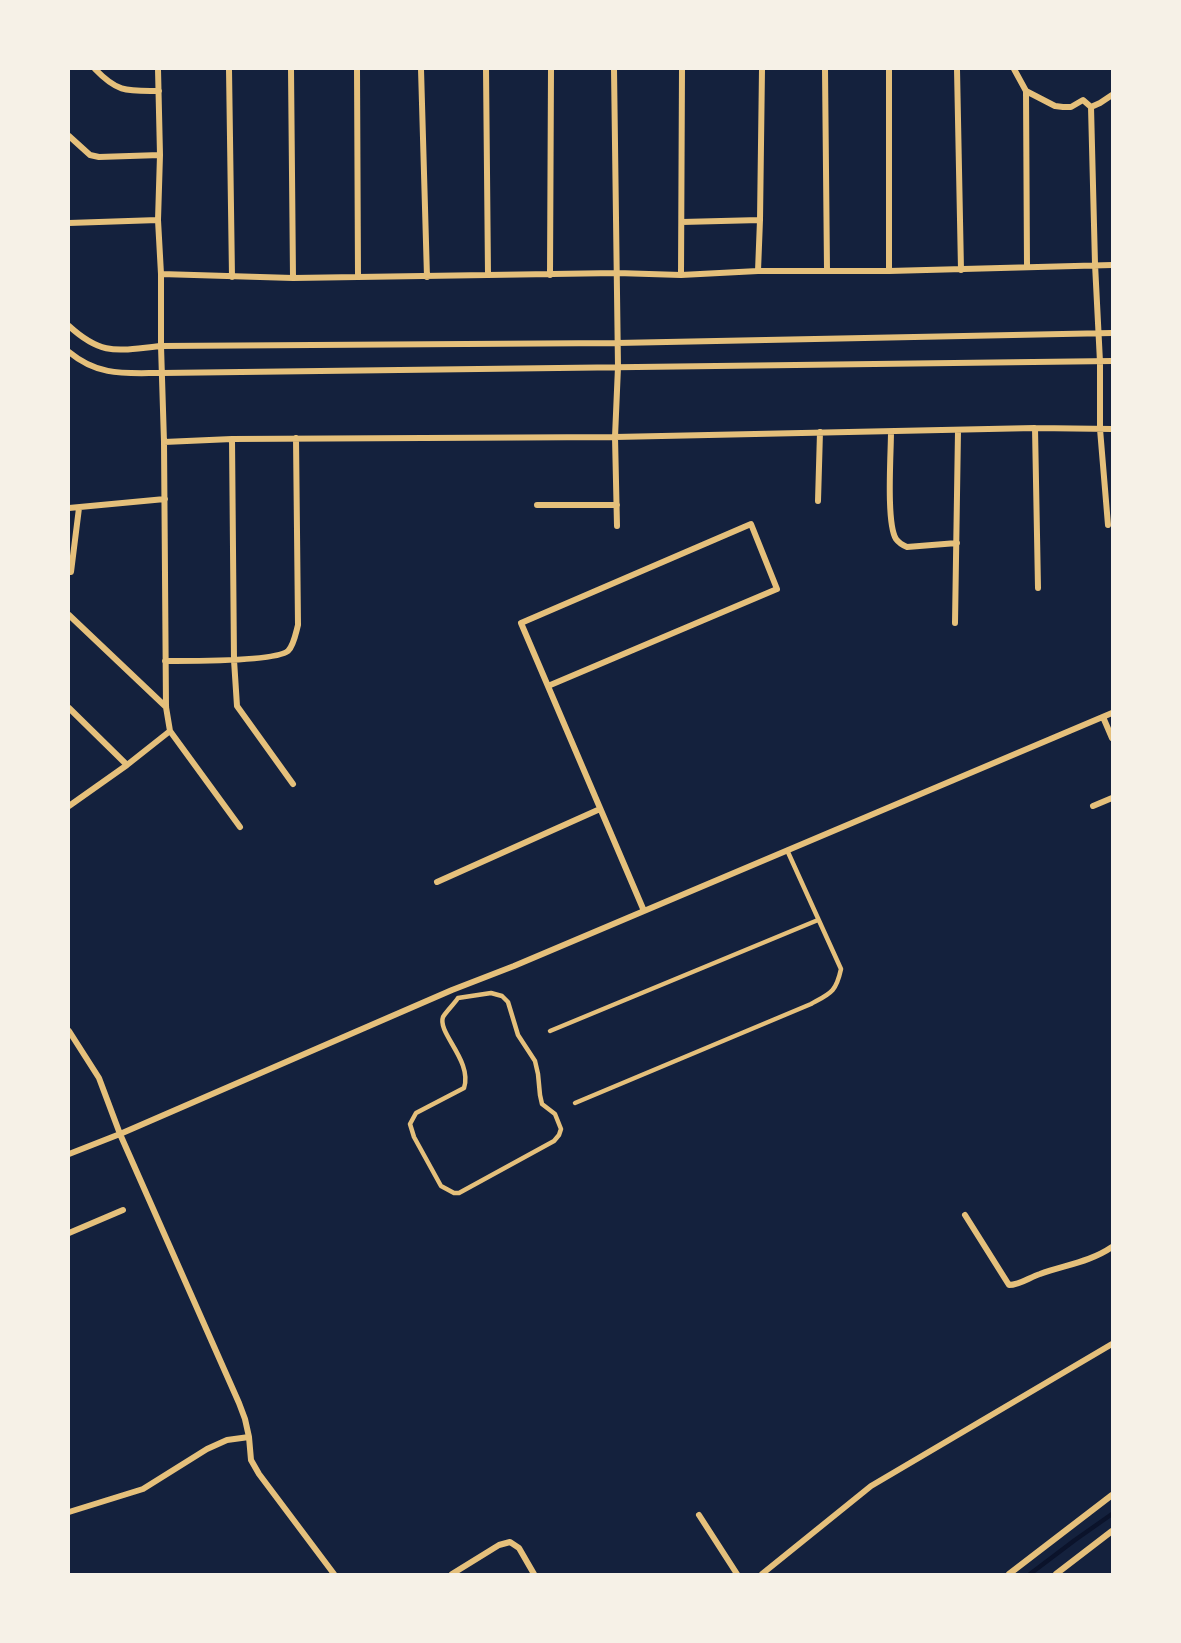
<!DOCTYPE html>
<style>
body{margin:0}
#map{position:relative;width:1181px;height:1643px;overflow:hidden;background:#14213d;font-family:Arial,sans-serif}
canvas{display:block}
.frame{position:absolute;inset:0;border:70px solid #f6f1e7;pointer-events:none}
</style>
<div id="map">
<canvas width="1181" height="1643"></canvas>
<div class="frame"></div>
</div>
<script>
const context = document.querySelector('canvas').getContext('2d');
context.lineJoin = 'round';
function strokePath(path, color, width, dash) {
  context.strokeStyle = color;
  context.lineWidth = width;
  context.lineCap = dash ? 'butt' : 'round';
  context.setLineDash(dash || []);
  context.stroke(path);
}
strokePath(new Path2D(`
 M1030,1574l45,-34 37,-26`), '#0b132b', 4.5);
strokePath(new Path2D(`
 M491,993l11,3 6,6 10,33 17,26 3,13 2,21 2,9 13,10 6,15 -2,6 -5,6 -95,52h-5l-13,-7 -27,-49 -4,-13 6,-11 48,-25c9,-27 -27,-55 -21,-71 3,-5 11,-13 15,-19z
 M550,1031l268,-111
 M575,1103l236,-99c20,-11 25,-12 30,-35l-54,-119`), '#e5c07b', 4.5);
strokePath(new Path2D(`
 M95,69c23,24 32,22 64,22
 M158,69l2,86 -2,65 3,54v72l3,96 2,265 4,24 70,96
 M229,69l3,208
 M291,69l2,209
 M357,69l1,208
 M421,69l6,208
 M486,69l2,206
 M614,69l4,298 -3,70 2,89
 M825,69l2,201
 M889,69v202
 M957,69l4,201
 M1014,69l12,22 1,176
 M1026,91l29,15 8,1h8l12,-7 8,7 4,157 5,98v67l8,96
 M1091,107l9,-4 12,-8
 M69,136l21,19 9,2 61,-2
 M682,222l78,-2
 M69,223l89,-3
 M758,271l2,-51 2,-151
 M161,274l132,4 324,-5 64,2 77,-4h131l223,-6
 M550,275l1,-206
 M681,275l1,-206
 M69,326c34,31 49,24 92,20l456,-3 495,-10
 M69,352c30,25 57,21 93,21l950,-12
 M1035,428l3,160
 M891,432c0,21 -5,91 5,107 3,4 6,6 11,8l50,-4
 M232,439l2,221 3,46 56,78
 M164,442l68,-3 383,-2 420,-9 77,1
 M818,501l2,-69
 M537,505h80
 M69,508l96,-9
 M71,572l8,-64
 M69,615l97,92
 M955,623l3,-192
 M165,661c22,0 109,1 123,-10 6,-6 8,-19 10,-26l-2,-187
 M548,686l229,-97 -26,-65 -230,99 123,288
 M69,708l58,57
 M1103,717l9,21
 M69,806l58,-41 43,-34
 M1093,806l19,-8
 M437,882l163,-73
 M69,1031l30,47 21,56 119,269 6,16 4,18 2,23 8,14 75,100
 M69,1154l51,-20 332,-144 62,-24 598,-253
 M965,1215l44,70c11,0 21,-8 31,-11 25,-9 50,-12 72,-27
 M69,1233l54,-23
 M69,1512l74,-23 64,-40 20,-9 22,-3
 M699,1515l38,59
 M452,1574l47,-29 11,-3 9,6 15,26
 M762,1574l109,-88 241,-142
 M1009,1574l103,-79
 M1056,1574l56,-43`), '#e5c07b', 6);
</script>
